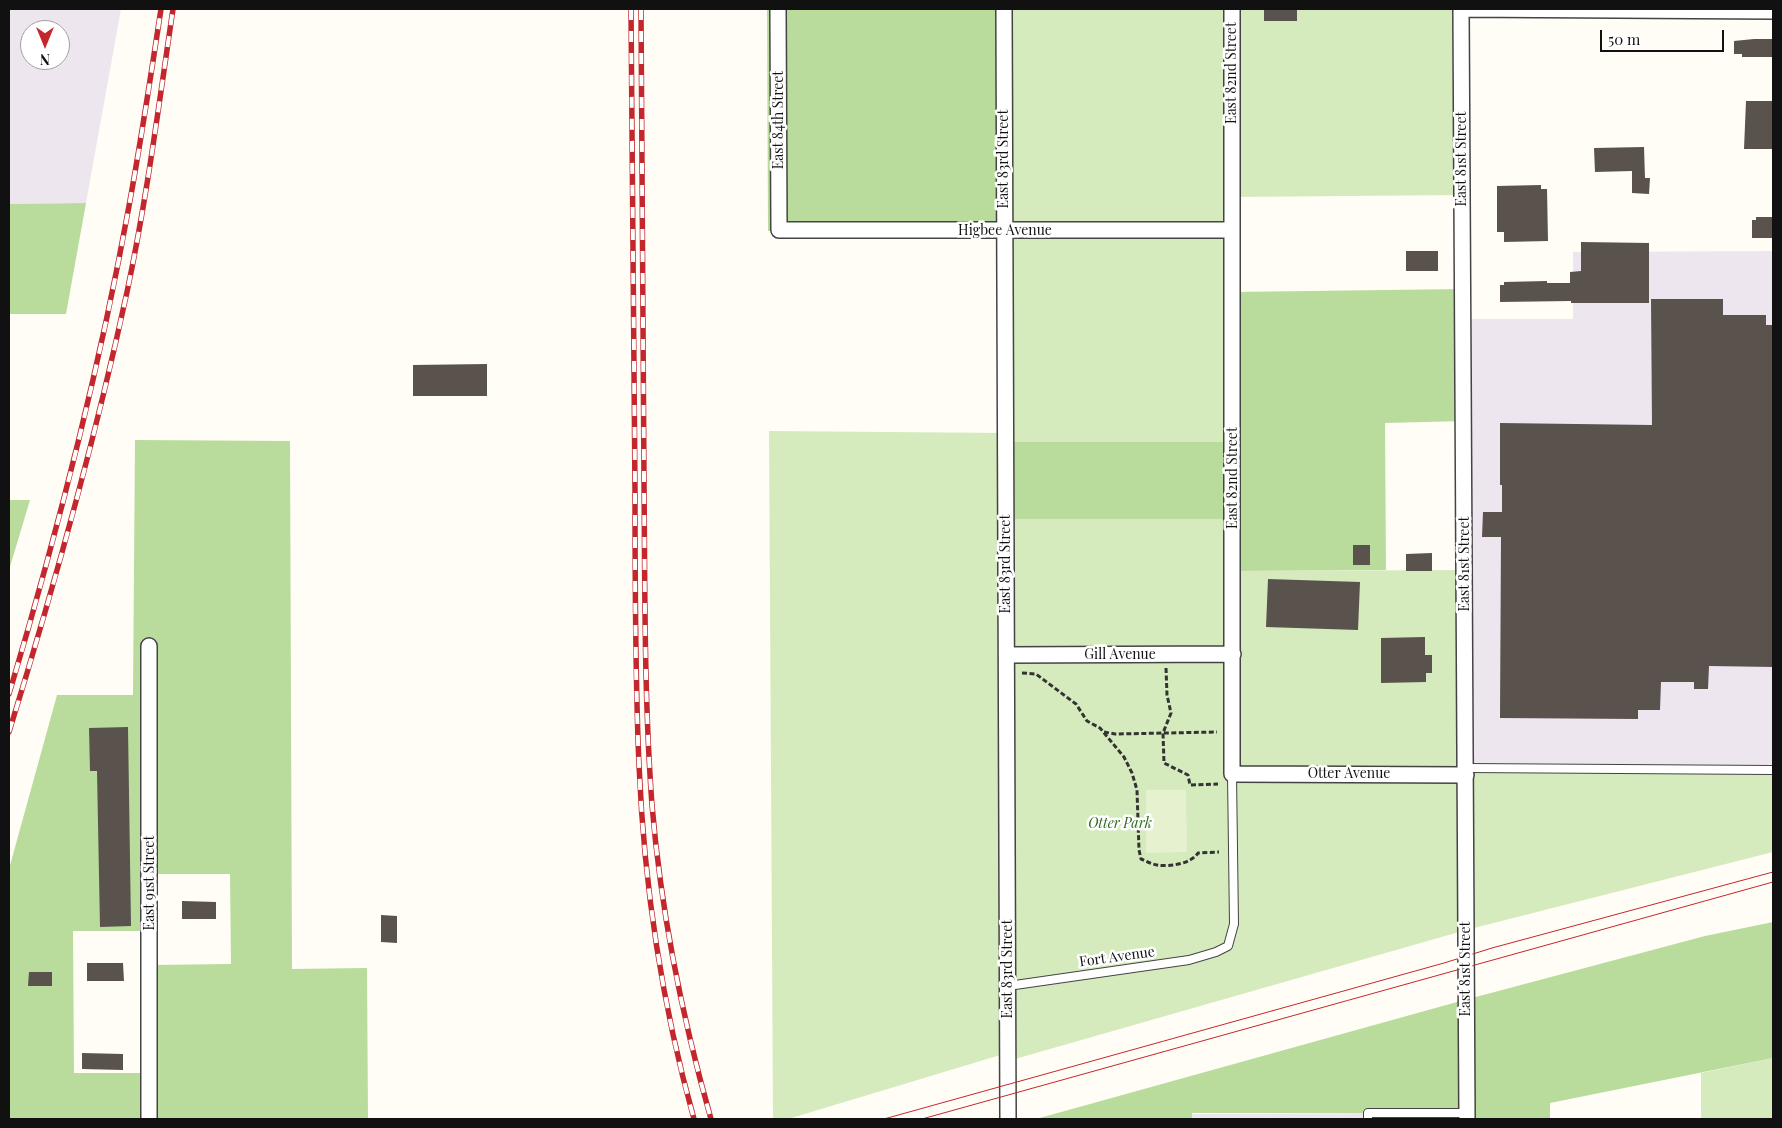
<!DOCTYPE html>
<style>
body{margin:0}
#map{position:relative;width:1782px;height:1128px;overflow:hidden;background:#fffdf5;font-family:"Playfair Display",serif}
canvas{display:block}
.frame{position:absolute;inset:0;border:10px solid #111;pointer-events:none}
.north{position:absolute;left:20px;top:20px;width:50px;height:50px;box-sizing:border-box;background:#fff;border:1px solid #a0a0a0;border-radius:50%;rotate:180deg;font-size:14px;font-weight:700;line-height:20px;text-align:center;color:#111}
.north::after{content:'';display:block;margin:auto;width:18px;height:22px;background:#c4262e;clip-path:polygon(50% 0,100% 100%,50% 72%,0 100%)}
.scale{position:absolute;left:1600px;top:30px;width:124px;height:22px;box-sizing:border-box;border:2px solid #111;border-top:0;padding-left:6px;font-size:15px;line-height:18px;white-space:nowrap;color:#111;-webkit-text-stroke:4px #fff;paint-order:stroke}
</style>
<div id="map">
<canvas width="1782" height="1128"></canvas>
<div class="frame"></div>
<div class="north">N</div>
<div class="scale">50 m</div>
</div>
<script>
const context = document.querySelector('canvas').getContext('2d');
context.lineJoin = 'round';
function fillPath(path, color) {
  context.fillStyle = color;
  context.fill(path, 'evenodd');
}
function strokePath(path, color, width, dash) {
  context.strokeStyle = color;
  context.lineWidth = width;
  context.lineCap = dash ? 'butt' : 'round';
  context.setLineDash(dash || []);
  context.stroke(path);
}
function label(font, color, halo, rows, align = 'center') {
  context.font = font + ' "Playfair Display",serif';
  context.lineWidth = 5;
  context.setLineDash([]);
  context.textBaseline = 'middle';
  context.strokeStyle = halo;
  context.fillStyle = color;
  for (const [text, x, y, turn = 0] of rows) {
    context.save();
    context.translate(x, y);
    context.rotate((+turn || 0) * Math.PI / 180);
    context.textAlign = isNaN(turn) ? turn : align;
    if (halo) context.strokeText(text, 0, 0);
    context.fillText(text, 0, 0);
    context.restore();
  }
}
fillPath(new Path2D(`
 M9,9h112l-35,194 -77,1zM30,30h30v30h-30z
 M1773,251v519l-307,-2 -3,-449h110v-67z
 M1368,1113v6h-176v-5z`), '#eee6ef');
fillPath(new Path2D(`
 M1004,9h457l1,186 -230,2 1,374 232,-1 1,198 307,2v82l-307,78 -458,131 -1,-8 -219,66h-15l-4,-688 237,2z
 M1773,1058v61h-72v-46z`), '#d5ebbd');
fillPath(new Path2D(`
 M767,9h237l1,222h-237z
 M86,203l-20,111h-57v-110z
 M1463,289l1,132 -79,2 1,147 -153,1 -1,-52h-226v-77h226v-150z
 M135,440l155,1 2,528 75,-1 1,151h-359v-250l48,-174h76zM150,874h80l1,90 -81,1 -1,108h-75l-1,-142h77z
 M9,500h21l-21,70z
 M1773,922v136l-223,45v16h-182l-1,-6h-175v6h-156l421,-117 248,-66z`), '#b9dc9c');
fillPath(new Path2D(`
 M1146,790h40l1,62 -41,1z`), '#e6f2cf');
fillPath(new Path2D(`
 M1264,9h33v12h-33z
 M1754,39h19v18h-31v-3h-8v-13z
 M1746,101h26l1,48h-29z
 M1644,147l1,31h5l-1,16 -17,-1v-22l-37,1 -1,-24z
 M1541,185v4h6l1,52 -44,1v-10h-7v-46z
 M1756,217h17v21h-21v-18h4z
 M1581,242l68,1v60h-78v-2l-71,1v-17h4v-3l43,-1v2h23v-11l11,-1z
 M1406,251h32v20h-32z
 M1651,299h72v16h43v10h7v342l-64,-1 -1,23h-14v-7h-33l-1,28h-22v9l-138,-1 1,-181h-19l1,-25h19v-27h-2v-62l152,2z
 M487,364v32h-74v-31z
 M1353,545h17v20h-17z
 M1432,553v18h-26v-17z
 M1268,579l92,3 -2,48 -92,-3z
 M1425,637v18h7v18h-6v9l-45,1v-45z
 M128,727l3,199 -31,1 -3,-156h-7l-1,-43z
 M182,901l34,1v17h-34z
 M381,915l16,1v27l-16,-1z
 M87,963h36l1,18h-37z
 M29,972h23v14h-24z
 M82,1053l41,1v16l-41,-1z`), '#5a524d');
const service = new Path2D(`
 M1466,768l307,2
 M1008,986l181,-26 27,-8 12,-6 6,-22 -2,-150
 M1368,1119v-6h99`);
const minor = new Path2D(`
 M778,9l1,221h453
 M1004,9l4,1110
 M1232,9v765l234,1
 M1461,9l6,1110
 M1461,9l312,2
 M149,646v473
 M1007,655l226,-1`);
strokePath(service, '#444', 10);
strokePath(minor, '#444', 18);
strokePath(new Path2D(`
 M1166,668l1,27 4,18 -8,20 1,30 24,12 2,10 28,-1
 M1022,673l14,1 40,30 11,17 13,7 24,29 8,16 5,17 2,60 2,9c5,2 10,5 16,6 12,2 34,-1 41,-12l21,-1
 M1104,732l11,2 102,-2`), '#333', 3, [5, 2.5]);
strokePath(service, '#fff', 8);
strokePath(minor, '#fff', 15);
strokePath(new Path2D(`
 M884,1119l560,-156 48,-15 281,-76
 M922,1119l851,-237`), '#c4262e', 1);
const rail = new Path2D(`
 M631,9c1,160 3,321 4,482 0,91 0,183 4,274 5,119 23,240 55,354
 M641,9c1,157 2,314 3,471 1,108 0,217 8,325 9,107 30,212 59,314
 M9,694c48,-160 90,-323 120,-488 12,-65 22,-131 32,-197
 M9,732c45,-145 86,-292 118,-440 20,-94 32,-189 46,-283`);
strokePath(rail, '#c4262e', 5.5);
strokePath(rail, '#fff', 4, [11]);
label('14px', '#111', '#fff', [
 ["East 82nd Street",1232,73,-90],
 ["East 84th Street",779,120,-90],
 ["East 83rd Street",1004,159,-90],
 ["East 81st Street",1462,159,-90],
 ["Higbee Avenue",1005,231],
 ["East 82nd Street",1233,478,-90],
 ["East 83rd Street",1006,564,-90],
 ["East 81st Street",1465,564,-90],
 ["Gill Avenue",1120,655],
 ["Otter Avenue",1349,774],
 ["East 91st Street",150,883,-90],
 ["Fort Avenue",1117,957,-8],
 ["East 83rd Street",1008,969,-90],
 ["East 81st Street",1466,969,-90]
]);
label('italic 14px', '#2f6b1f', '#fff', [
 ["Otter Park",1120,824]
]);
</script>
